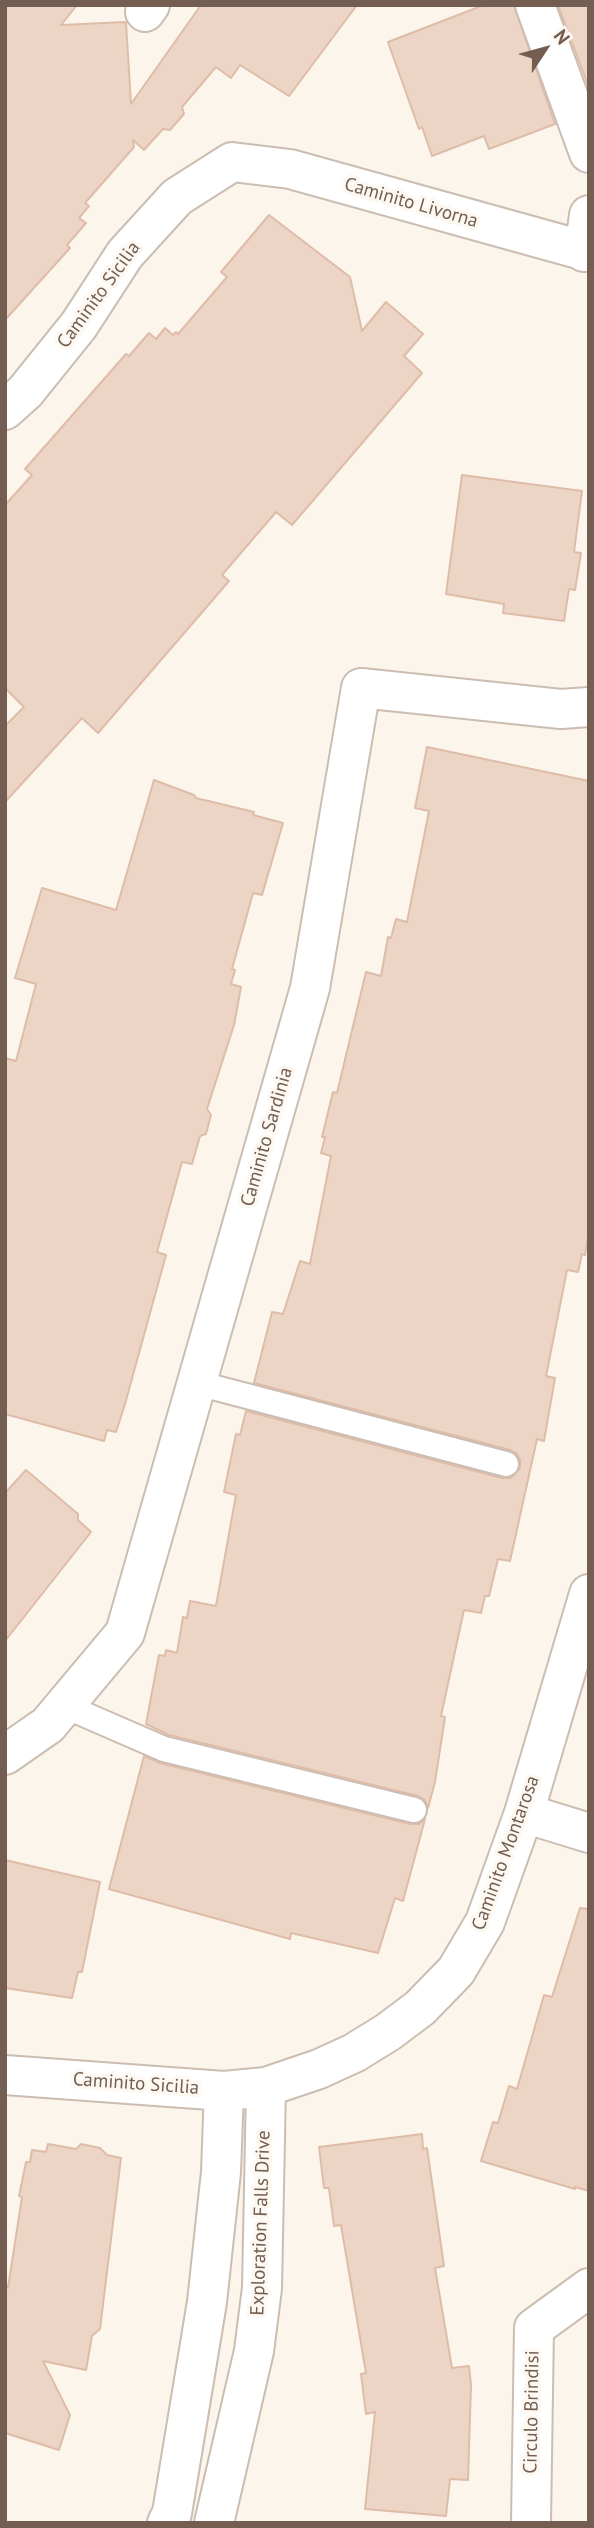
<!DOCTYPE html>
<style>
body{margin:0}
#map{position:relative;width:594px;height:2528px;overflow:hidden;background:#fbf5ec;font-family:"PT Sans",sans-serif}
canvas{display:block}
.frame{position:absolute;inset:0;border:7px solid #745d51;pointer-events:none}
.north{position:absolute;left:510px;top:14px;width:70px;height:70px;-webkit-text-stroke:5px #fdf9f2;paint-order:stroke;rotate:54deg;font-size:19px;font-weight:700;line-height:28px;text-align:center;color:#745d51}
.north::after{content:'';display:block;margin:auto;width:24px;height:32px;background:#745d51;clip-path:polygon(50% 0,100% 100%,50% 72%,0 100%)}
</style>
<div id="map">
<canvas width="594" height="2528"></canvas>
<div class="frame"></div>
<div class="north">N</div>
</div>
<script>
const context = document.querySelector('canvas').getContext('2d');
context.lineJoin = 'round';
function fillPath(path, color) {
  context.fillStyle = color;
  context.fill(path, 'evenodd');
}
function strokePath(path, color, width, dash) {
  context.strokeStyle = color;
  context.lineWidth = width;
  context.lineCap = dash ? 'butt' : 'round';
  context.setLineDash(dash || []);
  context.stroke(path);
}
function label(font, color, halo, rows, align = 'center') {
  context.font = font + ' "PT Sans",sans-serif';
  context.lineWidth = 7;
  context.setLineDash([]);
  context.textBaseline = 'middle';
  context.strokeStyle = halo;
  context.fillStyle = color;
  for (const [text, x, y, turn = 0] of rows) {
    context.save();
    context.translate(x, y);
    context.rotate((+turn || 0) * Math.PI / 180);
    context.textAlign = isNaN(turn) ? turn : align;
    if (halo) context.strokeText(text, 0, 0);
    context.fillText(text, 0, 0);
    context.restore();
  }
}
const building = new Path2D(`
 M5,5h72l-16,20 65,-3 5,82 70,-99h156l-68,91 -49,-31 -9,13 -15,-11 -34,40 2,7 -14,16 -7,-1 -19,21 -11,-10 1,7 -49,56 4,3 -10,12 7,5 -19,22 3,3 -65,72z
 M484,5h30l41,119 -66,25 -5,-13 -52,20 -10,-29 -3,2 -31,-87z
 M558,5h31v83z
 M269,215l81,62 12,54 24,-29 37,32 -19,22 18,17 -130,152 -16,-13 -54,63 7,6 -131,152 -16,-15 -77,84v-76l19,-19 -19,-19v-183l27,-30 -7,-6 101,-115 3,2 20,-23 7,6 9,-11 8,7 3,-3 2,2 49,-57 -6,-5z
 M462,475l120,16 -8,61 7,1 -6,37 -6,-1 -5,32 -61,-8 1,-9 -58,-10z
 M427,747l162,34v449l-4,25 -3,-1 -4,18 -11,-2 -21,106 9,2 -11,63 -7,-2 -27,122 -12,-2 -9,37h-4l-4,17 -17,-3 -23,106 4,1 -10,65 -7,26 -3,-8 -7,-4 -249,-61 -23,-11 13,-69 6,1 1,-6 11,3 6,-36 4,1 3,-17 26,5 20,-111 -12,-3 12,-58 4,1 6,-24 256,67h9l9,-10v-9l-4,-6 -6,-3 -256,-67 18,-71 11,2 17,-53 10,3 21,-108 -10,-3 4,-16h-3l11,-45 4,1 29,-121 15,4 7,-39 3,1 5,-19 11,3 22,-111 -14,-3z
 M154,780l40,15 2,3 58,14 -1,3 30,8 -21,72 -9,-2 -21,76 3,1 -4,14 10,3 -7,38 -27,84 4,6 -5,19 -6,2 -8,28 -10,-2 -25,90 9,3 -41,149 -9,28 -9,-2 -3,11 -99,-27v-356l11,3 20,-77 -21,-6 27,-90 74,22z
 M26,1470l52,44v6l13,12 -86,109v-148z
 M144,1756l16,7 250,61h9l6,-5 -22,82 -8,-3 -17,55 -87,-20 -1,6 -181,-50z
 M5,1860l95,22 -18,90h-4l-6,26 -67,-10z
 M580,1908l9,1v282l-14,-4v2l-94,-28 12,-39 5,1 11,-37 8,3 27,-94 8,2z
 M422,2134l1,15 4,-1 17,118 -9,2 17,100 17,-2 2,19 -3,95 -18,-1 -4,37 -81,-7 10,-97 -9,2 -5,-40 5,-1 -25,-148 -7,1 -5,-38h-5l-5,-41z
 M48,2144l28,5 5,-5 19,4 7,7 14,3 -21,171 -8,7 -6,34 -43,-9 27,54 -11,35 -54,-17v-151l3,6 14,-91 -3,-1 7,-34h4l2,-12 14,2z`);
fillPath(building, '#edd5c6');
strokePath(building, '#debca8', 2);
const service = new Path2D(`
 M197,1383l309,81
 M65,1706l99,43 250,61`);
const minor = new Path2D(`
 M535,5l54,148
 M145,12l5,-7
 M584,252l5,-37
 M5,410l20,-18 54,-67 46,-71 52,-57 55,-35 58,7 299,83
 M5,1755l43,-30 77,-92 185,-645 51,-300 200,21 28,-2
 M524,1813l65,20
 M5,2075l219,16 42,-4 53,-18 35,-16 34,-21 32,-24 36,-37 29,-49 39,-109 65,-219
 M167,2523l5,-10 35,-211 14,-130 3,-81
 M214,2523l40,-172 8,-63 4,-201
 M531,2523l3,-195 55,-40`);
strokePath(service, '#ccbdb2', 28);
strokePath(minor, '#ccbdb2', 42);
strokePath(service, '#fff', 24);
strokePath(minor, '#fff', 38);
label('19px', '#745d51', '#fdf9f2', [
 ["Caminito Livorna",411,203,16],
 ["Caminito Sicilia",99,295,-54],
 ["Caminito Sardinia",267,1137,-74],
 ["Caminito Montarosa",506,1853,-70],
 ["Caminito Sicilia",136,2084,4],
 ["Exploration Falls Drive",261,2223,-88],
 ["Circulo Brindisi",532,2412,-89]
]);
</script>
